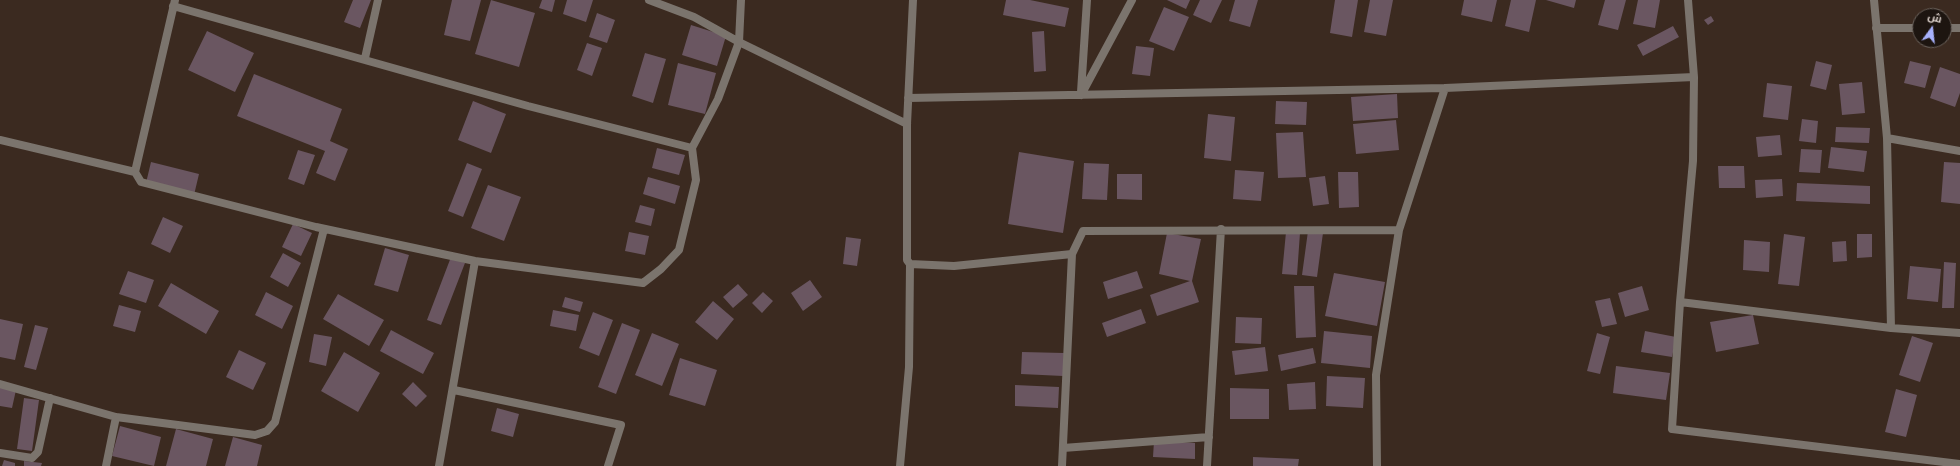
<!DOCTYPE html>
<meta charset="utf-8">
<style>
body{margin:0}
#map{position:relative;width:1960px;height:466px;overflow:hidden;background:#3b2a20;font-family:Merriweather,Cairo,serif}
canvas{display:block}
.north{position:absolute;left:1912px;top:8px;width:40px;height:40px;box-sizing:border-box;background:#1d1510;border:1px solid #69605a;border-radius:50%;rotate:15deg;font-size:11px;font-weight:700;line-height:16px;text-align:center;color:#dbd0ca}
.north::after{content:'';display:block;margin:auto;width:14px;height:18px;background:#a7b1fc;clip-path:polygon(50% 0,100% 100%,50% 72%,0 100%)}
</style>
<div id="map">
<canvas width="1960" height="466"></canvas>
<div class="north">ش</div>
</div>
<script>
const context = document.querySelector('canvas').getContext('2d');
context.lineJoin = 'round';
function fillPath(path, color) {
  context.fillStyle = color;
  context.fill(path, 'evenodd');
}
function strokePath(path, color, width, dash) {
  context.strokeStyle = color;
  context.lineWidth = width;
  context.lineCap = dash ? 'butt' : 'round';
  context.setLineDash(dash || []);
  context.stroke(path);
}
fillPath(new Path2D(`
 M353,0h18l-11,28 -16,-6z
 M452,0h29l-11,41 -26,-6z
 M491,0l44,13 -16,54 -44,-13z
 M542,0h13l-3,12 -13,-4z
 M567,0h26l-7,22 -23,-8z
 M1006,0h24l39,8 -4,19 -62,-12z
 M1167,0h23l-4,9z
 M1200,0h22l-11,23 -18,-8z
 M1235,0h23l-8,27 -21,-6z
 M1335,0h23l-6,37 -22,-4z
 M1370,0h23l-7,36 -22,-4z
 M1464,0h33l-5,22 -31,-7z
 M1511,0h25l-7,32 -24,-6z
 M1546,0h30l-2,8z
 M1605,0h21l-8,30 -20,-5z
 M1638,0h22l-5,28 -22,-4z
 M1164,7l25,10 -15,34 -25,-10z
 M597,13l18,7 -8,23 -18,-6z
 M1711,16l3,5 -6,4 -4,-5z
 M691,25l35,11 -9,30 -35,-11z
 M1673,26l6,11 -36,19 -6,-11z
 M207,31l47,22 -19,39 -47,-22z
 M1044,31l2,40 -12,1 -2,-40z
 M587,43l15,5 -10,28 -15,-6z
 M1136,46l18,2 -4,28 -18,-2z
 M645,53l21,6 -13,44 -21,-7z
 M1816,61l16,4 -6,25 -16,-4z
 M1910,61l21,5 -6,22 -21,-5z
 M678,63l38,10 -11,41 -37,-9z
 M1940,67l20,7v19l-5,14 -25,-9z
 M254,74l88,35 -12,32 18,8 -13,32 -19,-8 9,-22 -88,-35z
 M1862,82l3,31 -23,2 -3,-31z
 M1767,83l25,3 -4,34 -25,-3z
 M1397,94l1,24 -45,3 -2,-24z
 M473,101l33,13 -15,39 -33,-13z
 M1276,101l31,1 -1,23 -31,-1z
 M1208,114l27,3 -4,44 -27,-3z
 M1802,119l16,2 -2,22 -17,-2z
 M1396,120l3,30 -43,4 -3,-30z
 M1836,127l34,1 -1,15 -34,-1z
 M1303,132l3,45 -28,1 -2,-45z
 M1780,135l2,20 -24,2 -2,-20z
 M1831,147l36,4 -3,21 -36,-4z
 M657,148l28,7 -6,20 -27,-7z
 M1801,149l21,1 -2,23 -21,-1z
 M298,150l17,5 -11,30 -16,-6z
 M1019,152l55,9 -11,72 -55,-9z
 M151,162l48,12 -5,21 -48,-12z
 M1944,162l16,1v41l-19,-2z
 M467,163l15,6 -19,48 -15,-6z
 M1084,163l25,1 -2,36 -25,-1z
 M1718,166h26l1,22h-26z
 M1235,170l29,2 -3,29 -28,-2z
 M1338,172h20l1,35 -20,1z
 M1117,174h25v26l-25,-1z
 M1325,176l4,28 -16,2 -4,-28z
 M648,177l32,9 -5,18 -32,-10z
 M1782,179l1,17 -27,2 -1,-18z
 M1797,183l73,3v18l-74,-3z
 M488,185l33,12 -17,44 -33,-13z
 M640,205l15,4 -4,17 -16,-4z
 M163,217l20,9 -13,27 -19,-9z
 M293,224l19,9 -11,23 -19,-9z
 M1308,231l15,2 -6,44 -15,-2z
 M629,232l20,4 -4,19 -20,-4z
 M1286,232l14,1 -3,42 -15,-1z
 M1167,233l34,6 -9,42 7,21 -42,14 -7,-21 40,-14 -31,-7z
 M1784,234l21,3 -6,49 -21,-2z
 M1857,234h15v23l-15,1z
 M846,237l15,2 -4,27 -14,-2z
 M1744,240l26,2 -1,30 -26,-2z
 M1846,241l1,20 -14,1 -1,-20z
 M385,248l24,7 -11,37 -24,-7z
 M283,253l18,10 -13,24 -18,-10z
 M451,257l14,6 -24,62 -14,-5z
 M1944,262l12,1 -2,45h-12z
 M1910,266l31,3 -3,33 -31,-3z
 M128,271l26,9 -8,23 -27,-9z
 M1137,271l6,17 -35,11 -5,-17z
 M1334,273l51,9 -8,44 -52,-10z
 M810,280l12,17 -19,14 -12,-18z
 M171,283l48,28 -13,23 -48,-28z
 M738,284l10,11 -15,13 -10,-11z
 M1294,286h20l2,51 -20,1z
 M1642,286l7,24 -24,7 -7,-24z
 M266,292l27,14 -11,23 -27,-14z
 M763,292l10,9 -11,12 -10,-10z
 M338,294l46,26 -15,26 -46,-27z
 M565,297l18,5 -3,10 -18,-5z
 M1610,298l7,26 -15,3 -7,-26z
 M713,301l21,18 -17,21 -22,-18z
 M119,305l22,6 -6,21 -22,-6z
 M1141,309l5,14 -39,14 -5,-14z
 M553,310l26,5 -3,16 -26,-5z
 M593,312l20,8 -14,36 -20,-8z
 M1753,315l6,29 -43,8 -6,-30z
 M1236,317l26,1 -1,26 -26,-1z
 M0,319l23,5 -8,36 -15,-3z
 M622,323l18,7 -24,64 -18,-7z
 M35,325l13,3 -12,42 -12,-3z
 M391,330l43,23 -11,21 -43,-23z
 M1324,331l48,5 -2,32 -49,-5z
 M1645,331l31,6 -4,20 -31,-5z
 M652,333l27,11 -17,42 -27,-11z
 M1597,333l13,4 -10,37 -13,-3z
 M314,334l18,3 -6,29 -17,-4z
 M1912,336l21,7 -13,39 -21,-7z
 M1265,347l3,24 -33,4 -3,-24z
 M1313,348l3,15 -35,8 -3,-16z
 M239,350l27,13 -13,27 -27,-13z
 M344,352l36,21 -22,39 -37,-21z
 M1022,352l42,1 -1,23 -42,-2z
 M680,358l37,12 -12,36 -36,-11z
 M1616,366l54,7 -4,27 -53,-7z
 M1327,376l38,2 -2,30 -37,-2z
 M413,382l14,14 -11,11 -14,-13z
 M1315,382l1,27 -27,1 -2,-26z
 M1015,385l44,2 -1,21 -43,-2z
 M0,387l16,3 -4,18 -12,-2z
 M1230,388l39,1v30h-39z
 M1896,389l21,6 -11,42 -21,-5z
 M24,398l15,2 -7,51 -15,-2z
 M497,408l22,6 -6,23 -22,-6z
 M120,426l41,11 -7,29 -42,-10z
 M176,429l37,10 -7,27h-40z
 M233,437l29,8 -5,21h-32z
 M1154,441l41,2v16l-42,-2z
 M1253,457l46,2 -1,7h-45z
 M4,460l11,3v3h-13z
 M24,461l18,2 -1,3h-17z`), '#6a5661');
strokePath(new Path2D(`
 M175,0l-40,172 6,10 175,45 159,34 168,22 18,-14 18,-19 17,-70 -4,-32 26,-49 21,-57 2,-42
 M649,0l45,17 45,25 168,82
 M913,0l-6,124v136l3,4 44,2 118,-12 11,-23 316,-1
 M1688,0l6,77 -1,84 -13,141 -8,127 288,35
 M1874,0l13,138 4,190
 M173,6l355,100 164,42
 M1876,28h44
 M1944,28h16
 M365,58l13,-58
 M1081,92l6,-92
 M1081,95l51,-95
 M908,98l537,-10 249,-11
 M1887,138l73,13
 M0,140l135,32
 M1680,302l211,26 69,5
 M0,384l116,33 139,18 12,-4 8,-9 49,-193
 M454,390l167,35 -13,41
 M1063,448l146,-11
 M0,453l32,5 6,-6 12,-54
 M106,466l10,-49
 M439,466l36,-205
 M900,466l9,-99 1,-103
 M1062,466l10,-212
 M1207,466l14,-237
 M1377,466l-1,-91 23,-145 46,-142`), '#7b746d', 8);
</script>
